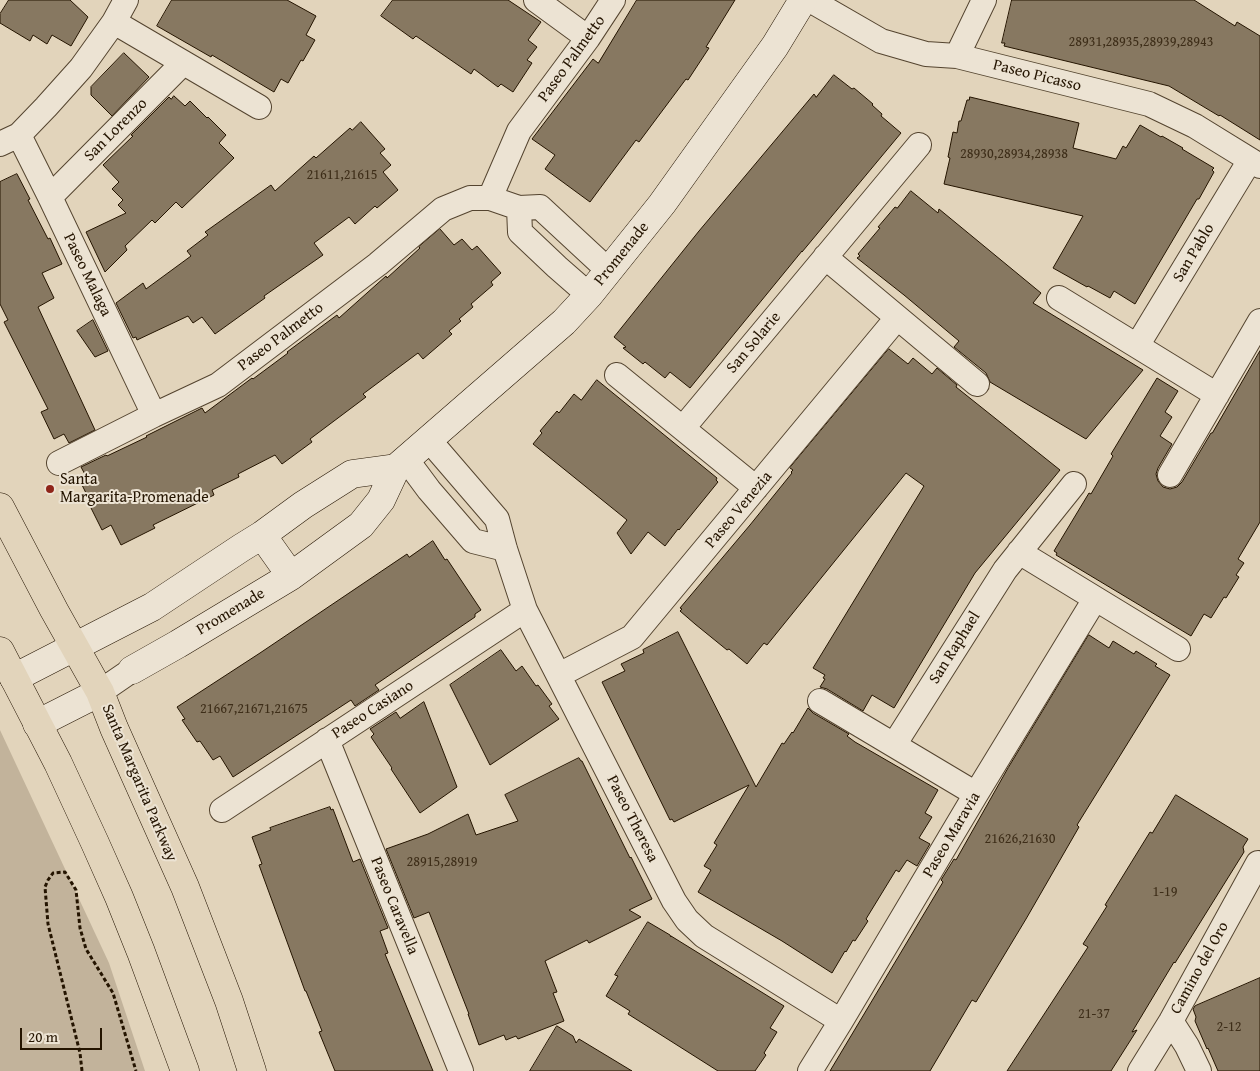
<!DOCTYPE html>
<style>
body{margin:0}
#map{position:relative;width:1260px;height:1071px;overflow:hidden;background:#e2d4bb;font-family:"Gentium Book Plus",serif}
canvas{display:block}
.scale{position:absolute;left:20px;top:1028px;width:82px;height:22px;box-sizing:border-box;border:2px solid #241400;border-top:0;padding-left:6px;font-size:15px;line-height:18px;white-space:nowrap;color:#241400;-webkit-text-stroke:4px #ece3d3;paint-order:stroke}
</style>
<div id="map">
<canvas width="1260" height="1071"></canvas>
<div class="scale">20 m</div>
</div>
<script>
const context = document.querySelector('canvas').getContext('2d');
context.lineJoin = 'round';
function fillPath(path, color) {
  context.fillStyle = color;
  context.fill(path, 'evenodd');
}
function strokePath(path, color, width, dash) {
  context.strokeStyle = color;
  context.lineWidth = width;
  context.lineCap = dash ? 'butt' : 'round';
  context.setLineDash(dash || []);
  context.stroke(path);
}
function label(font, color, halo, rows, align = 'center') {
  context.font = font + ' "Gentium Book Plus",serif';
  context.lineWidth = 4;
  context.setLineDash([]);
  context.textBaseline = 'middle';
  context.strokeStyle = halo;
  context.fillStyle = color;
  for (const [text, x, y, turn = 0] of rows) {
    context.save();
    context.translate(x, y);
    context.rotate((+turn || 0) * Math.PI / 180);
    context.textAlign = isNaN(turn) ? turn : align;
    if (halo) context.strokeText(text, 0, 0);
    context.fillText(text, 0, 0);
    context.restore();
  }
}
fillPath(new Path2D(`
 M0,730l109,233 36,108h-145z`), '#c2b39b');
const building = new Path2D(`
 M9,0h61l18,17 -17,29 -19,-11 -5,9 -14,-9 -3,6 -30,-18v-9z
 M172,0h115l29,16 -10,19 9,5 -12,21 -2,-1 -13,23 -7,-4 -7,13 -62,-37 -1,2 -54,-31z
 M393,0h115l33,22 -13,18 9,7 -10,13 5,3 -19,29 -12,-8 -3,3 -24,-18 -3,5 -55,-38 -3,3 -32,-23z
 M637,0h98l-29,47 3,1 -21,32 -2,-1 -47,63 -3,-2 -46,62 -45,-33 10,-14 -23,-16 61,-80 5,4z
 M1012,0h182l41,26 2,-4 23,14v104l-40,-25 -1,1 -50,-30 -165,-40 1,-3h-3z
 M124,53l25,24 -37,39 -21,-21v-8z
 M834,75l18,14 2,-1 19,16 -1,1 10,9 -1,2 20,17 -99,119v-1l-112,137 -20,-16 -5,6 -20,-16 -2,2 -20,-16 3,-1 -12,-10 85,-106 115,-137 2,3z
 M174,96l11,10 5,-5 17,17 1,-1 18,18 -7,8 15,15 -52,50 -6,-6 -21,21 -3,-3 -27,26 2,4 -22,22 -19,-40 40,-19 -8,-8 5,-5 -11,-11 7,-7 -16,-17 30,-29 -2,-1 38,-38 2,2z
 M970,97l109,26 -6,25 43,11 7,-13 3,2 14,-23 21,12 1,-1 21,12 -1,1 32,19 -2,2 2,2 -15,27h-2l-62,105 -21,-13 -4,7 -22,-12 -1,1 -34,-19 30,-52 -139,-32 6,-26 -2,-1 5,-25 4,1 2,-12h2l6,-21h2z
 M361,122l24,27 -5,4 11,12 -8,7 15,18 -21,18 -2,-2 -20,18 -6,-7 -35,26 9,12 -59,41 1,2 -50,36 -13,-17 -9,6 -5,-7 -51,24 -1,-3 -3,1 -17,-35 27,-20 3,6 45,-33 -4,-5 21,-16 -3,-3 66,-47 4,6 39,-35 2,2 34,-30 2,2z
 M17,174l13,25 -2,1 20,39 2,-1 12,26 -20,9 12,25 -16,9 57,123 -26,13 -5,-9 -10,5 -13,-27 7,-3 -44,-87 4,-2 -8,-16v-122z
 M911,191l27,22 1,-4 102,84 -8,10 110,67 -57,69 -96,-57 -4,-9 -32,-26 5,-6 -55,-46 -47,-37 3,-2 -2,-2 22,-26 -2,-1 17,-20 2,1z
 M440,229l14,16 8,-6 10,11 5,-4 24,27 -10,9 2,3 -22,19 2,3 -14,12 2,2 -12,10 3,3 -29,25 -5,-6 -55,41 3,3 -56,42 2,3 -30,22 -7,-9 -37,19 1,3 -27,13 2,5 -61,30 2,3 -34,17 -10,-20 -9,5 -12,-24 2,-1 -11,-22 7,-3 -7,-13 25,-12 1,1 40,-19 -1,-1 56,-28 3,5 47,-35 1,1 35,-26 -1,-1 50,-37 2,3 47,-42 1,2 33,-30 -1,-1z
 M93,320l15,31 -13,6 -18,-26z
 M889,349l19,15 5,-6 19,16 5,-6 20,17 -1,2 104,83 -85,103 -81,135 -22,-13 -9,16 -36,-22 -7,-2 5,-8 -2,-1 2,-3 -12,-7 111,-182 -18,-13 -139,172 -3,-2 -17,21 -18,-15 -2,1 -32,-26 -15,-13 2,-2 -2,-1 70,-83 42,-52 -1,-1 2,-2 -3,-2z
 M1260,351v171l-22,37 6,4 -8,12 3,2 -13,21 -2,-1 -13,21 -7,-4 -13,22 -135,-81 1,-2 -3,-2 35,-58 2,1 22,-38 -2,-2 46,-76 21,13 -13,21 7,5 -12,19 12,8 -14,24 -2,6 2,7 5,6 7,2 7,-2 5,-5 29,-49h1z
 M597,380l120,98 -1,2 2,2 -39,48 -1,-1 -13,17 -17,-14 -17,22 -14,-21 10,-13 -94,-76 9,-11 -2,-2 17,-20 2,2 15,-19 7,6z
 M433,541l12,19 2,-1 34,51 -6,4v3l-100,68 4,5 -24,16 -4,-6 -118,77 -13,-21 -7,4 -13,-19 -3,1 -15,-22 3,-1 -8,-12 83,-54 147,-99 2,3z
 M678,632l78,155 26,-44 2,1 8,-12 1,1 15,-25 5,5 36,21 -2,2 8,6 83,48 -13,23 7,4 -13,21 11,6 -13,22 -10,-6 -8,12 -3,-2 -30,49 2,2 -13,20 -2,-1 -7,12 -1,-1 -13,22 -50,-32 -84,-49 13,-22 -7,-4 13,-21 -3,-2 35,-58 -75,37 -2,-3 -2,1 -68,-138 23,-11 -4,-7 23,-11 -1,-3z
 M1089,635l20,13 4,-7 21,13 2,-3 21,13 -2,2 15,9 -93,150 2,2 -53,92 -50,83 -4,-2 -42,71h-100l113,-189 -2,-2 13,-21 2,1 52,-92z
 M501,650l15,21 6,-5 14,20 2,-1 14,19 -3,2 10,13 -69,46 -40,-80z
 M424,702l33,85 -37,26 -29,-44 1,-1 -21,-31 3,-3 -4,-5 26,-17 4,6z
 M579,758l2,3h1l48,97 1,-1 21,42 -23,11 12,7 -52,26 -2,-3 -42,21 12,31 -4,1 11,28 -46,18 -2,-3 -10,4 -2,-5 -25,10 -11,-31h1l-40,-102 -15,6 -28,-69 42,-15 40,-20 8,21 42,-14 -13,-26z
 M1176,795l72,44 -5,8 1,5 -69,111 -1,-1 -42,70 5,-2 -26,41h-104l81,-124 -5,-3 24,-38 -2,-1 45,-73 2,1z
 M330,807l1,3 2,-1 20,53 7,-3 28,69 -8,3 8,22 -3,1 48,117h-98l-16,-39 3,-1 -16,-40h-1l-46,-126 3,-1 -10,-27 19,-7 -1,-2z
 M648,922l22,13 1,2v-1l113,70 -14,22 7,4 -13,21 2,2 -11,16h-37l-90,-57 2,-3 -24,-15 12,-20 -3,-1z
 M1260,978v93h-42l-10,-23 -1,1 -12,-28 1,-4 -3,-8 2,-3z
 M557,1026l16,10 3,7 3,-4 53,32h-102z`);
fillPath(building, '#877861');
strokePath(building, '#241400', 1);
const street = new Path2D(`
 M536,0l52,38
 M810,0l71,41 45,13 31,2 192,48 46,22 65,40
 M114,22l145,85
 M957,56l27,-56
 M19,135l31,62 104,218
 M0,144l19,-9 27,-28 35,-39 33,-46 12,-22
 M50,197l133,-134
 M490,198l29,10 21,-1 69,64
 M519,208l1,24 37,35 32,28
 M825,257l152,127
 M1059,298l158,97
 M1137,346l113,-186
 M617,375l139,113
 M683,428l236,-283
 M429,440l68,79 8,30 20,61 149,291 13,19 17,16 137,85
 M406,459l23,31 44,51 32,8
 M59,463l95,-48 64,-30 160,-121 65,-55 27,-11h20l29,-67 69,-93 25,-38
 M1170,475l90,-154
 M1019,552l159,97
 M559,675l73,-38 265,-319
 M100,692l32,-22
 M820,701l156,93
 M327,740l134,331
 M894,745l111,-175 69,-86
 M222,810l303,-200
 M1171,1021l16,25 12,25
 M810,1071l31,-50 135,-227 119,-195
 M1140,1071l31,-50 87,-158`);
const secondary = new Path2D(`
 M262,535l29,41
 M132,670l46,-26 113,-68 70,-51 20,-25 15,-32 168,-146 25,-27 73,-91 113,-158 28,-46
 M14,678l138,-71 89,-59 21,-13 41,-30 49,-31 44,-6
 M37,724l63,-32`);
const primary = new Path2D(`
 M0,507l54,103 46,82 14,36 71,159 44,114 23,70
 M0,651l58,112 37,80 24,54 22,55 44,119`);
strokePath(street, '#54442f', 26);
strokePath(secondary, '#241400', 29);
strokePath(primary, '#241400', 29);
strokePath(new Path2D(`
 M82,1071l-2,-18 -32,-129 -3,-37 3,-7 5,-7 12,-1 11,18 4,38 6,21 27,44 23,78`), '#241400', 3, [4, 2.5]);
strokePath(street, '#ece3d3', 24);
strokePath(secondary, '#ece3d3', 28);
strokePath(primary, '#e2d4bb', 28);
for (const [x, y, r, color] of [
 [50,489,5,"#8f2418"]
]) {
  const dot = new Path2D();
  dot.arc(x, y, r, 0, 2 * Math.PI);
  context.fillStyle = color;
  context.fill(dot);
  strokePath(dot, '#ece3d3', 2);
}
label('14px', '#3d2d18', null, [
 ["28931,28935,28939,28943",1141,42],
 ["28930,28934,28938",1014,154],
 ["21611,21615",342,175],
 ["21667,21671,21675",254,709],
 ["21626,21630",1020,839],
 ["28915,28919",442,862],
 ["1-19",1165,892],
 ["21-37",1094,1014],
 ["2-12",1229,1027]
]);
label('16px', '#241400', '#ece3d3', [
 ["Paseo Palmetto",572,59,-54],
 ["Paseo Picasso",1037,76,14],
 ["San Lorenzo",116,130,-45],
 ["San Pablo",1194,253,-59],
 ["Promenade",622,254,-51],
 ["Paseo Malaga",87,275,64],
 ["Paseo Palmetto",281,337,-37],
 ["San Solarie",754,343,-50],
 ["Paseo Venezia",739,510,-50],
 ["Promenade",231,612,-31],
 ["San Raphael",955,648,-58],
 ["Paseo Casiano",373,710,-33],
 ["Santa Margarita Parkway",139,783,67],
 ["Paseo Theresa",632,819,63],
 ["Paseo Maravia",952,835,-59],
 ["Paseo Caravella",394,906,68],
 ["Camino del Oro",1200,968,-61]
]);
label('16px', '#241400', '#ece3d3', [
 ["Santa",60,480],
 ["Margarita-Promenade",60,498]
], 'left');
</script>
